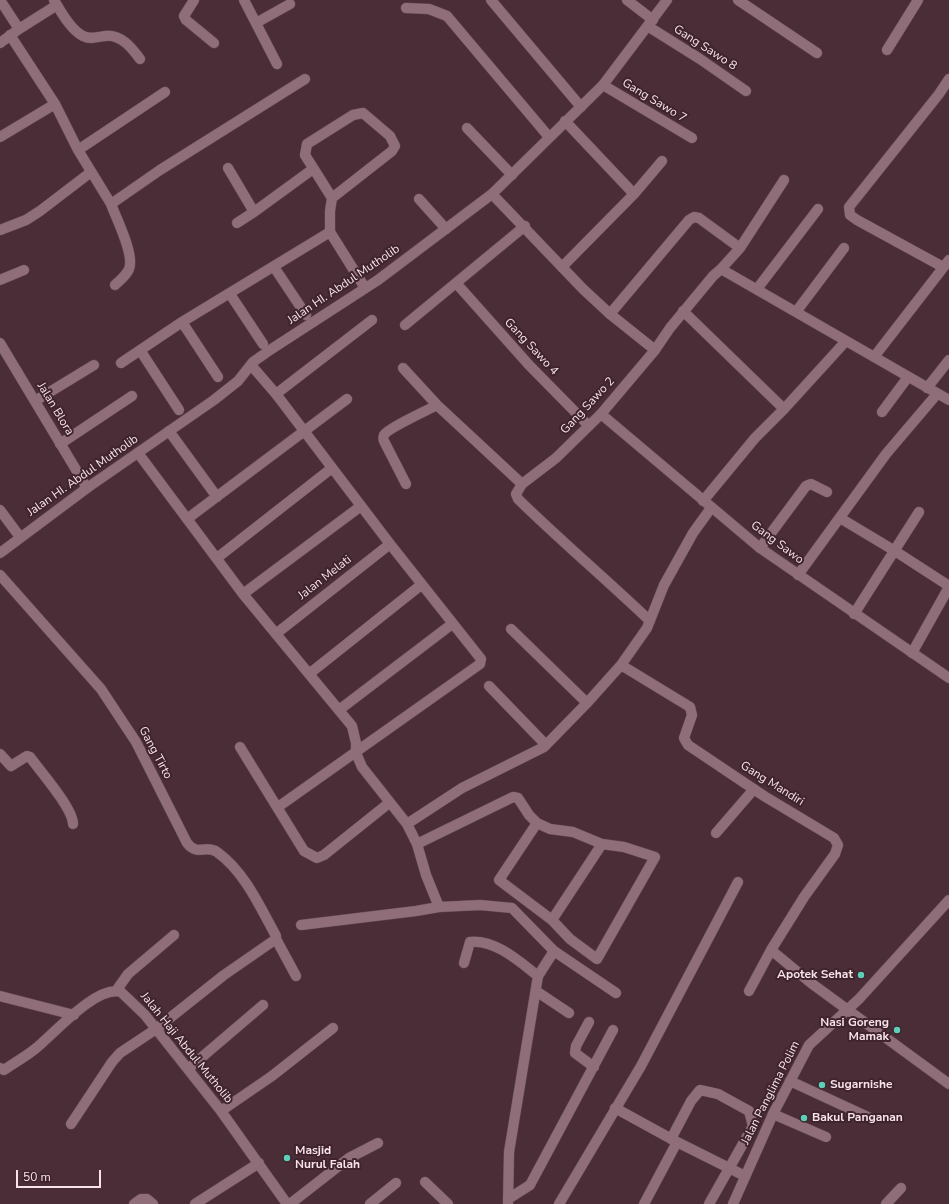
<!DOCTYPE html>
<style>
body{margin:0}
#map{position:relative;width:949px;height:1204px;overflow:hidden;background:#4a2d37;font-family:"Nunito Sans",sans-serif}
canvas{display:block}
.scale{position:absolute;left:16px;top:1170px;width:85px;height:18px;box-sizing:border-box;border:2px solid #f7e3e9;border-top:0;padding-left:5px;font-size:12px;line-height:14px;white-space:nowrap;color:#f7e3e9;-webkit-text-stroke:3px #3f232d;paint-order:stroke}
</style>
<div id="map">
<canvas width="949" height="1204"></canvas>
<div class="scale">50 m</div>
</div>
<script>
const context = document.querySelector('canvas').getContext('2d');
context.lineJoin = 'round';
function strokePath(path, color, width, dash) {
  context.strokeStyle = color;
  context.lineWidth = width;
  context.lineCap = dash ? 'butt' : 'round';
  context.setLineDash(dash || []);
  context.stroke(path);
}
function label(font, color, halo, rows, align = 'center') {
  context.font = font + ' "Nunito Sans",sans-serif';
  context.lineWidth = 4;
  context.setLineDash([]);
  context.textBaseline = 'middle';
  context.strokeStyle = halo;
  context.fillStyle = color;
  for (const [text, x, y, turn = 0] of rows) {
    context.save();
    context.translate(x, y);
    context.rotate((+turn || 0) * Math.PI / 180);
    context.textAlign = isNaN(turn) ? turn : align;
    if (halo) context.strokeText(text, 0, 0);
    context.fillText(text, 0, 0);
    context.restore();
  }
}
const minor = new Path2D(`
 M0,0l19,29
 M54,0c7,12 17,30 29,36 8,4 14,1 22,0 16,-2 27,12 35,23
 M194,0l-10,16 2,4 28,23
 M244,0l33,64
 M491,0l90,107
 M627,0l26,20
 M738,0l79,53
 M406,8l23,1 18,7 102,121
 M256,23l34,-19
 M649,27l51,32 46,32
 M10,35l45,69 23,46 33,54 49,-34 145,-91
 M0,43l19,-14 38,-24
 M887,50l31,-50
 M603,85l89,53
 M467,128l45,47
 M0,137l55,-33
 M78,150l87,-58
 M228,168l26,44 59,-43
 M634,194l28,-33
 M332,198l-27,-43 2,-11 46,-29 10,-2 27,23 5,10 -3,5 -60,47 -2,13v21l35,56
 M419,199l27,30
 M111,204c5,14 24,51 18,65 -3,7 -9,11 -14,16
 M237,223l17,-11
 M0,230l26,-10 14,-9 51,-39
 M274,267l32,48
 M562,267l72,-73 -69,-73
 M943,267l-86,-47 -7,-5 -1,-8 90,-113 10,-15
 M721,269l228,131
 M0,280l24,-10
 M456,283l73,82 60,61
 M757,289l61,-80
 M230,294l33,50
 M683,311l101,98
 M796,312l48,-64
 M610,314l79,-94 5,-3 5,1 41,30
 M182,322l36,55
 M405,325l120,-99
 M0,343l87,145
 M140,350l39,60
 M655,350l15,-22 43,-52 8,-7 19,-21 44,-68
 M874,357l75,-97
 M121,363l61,-41 148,-90
 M251,365l25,29 114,150 91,115 -1,5 -202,143
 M403,368l34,37 85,79
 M927,388l22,-28
 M276,394l96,-74
 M35,401l59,-36
 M882,412l26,-35
 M601,414l-45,44 -34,26 -6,10 2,5c43,42 89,81 132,122
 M169,431l48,66
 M60,444l72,-48
 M138,453l105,141 109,132 4,17v10l6,14 45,57 10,20 9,31 13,32 41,-2 32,3 42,43 62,42
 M406,484l-22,-43c-1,-2 -1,-3 0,-6 4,-7 44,-25 53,-30
 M703,501l52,-63 29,-29 62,-68
 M0,510l20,27
 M840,518l55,33 54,35
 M187,519l160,-120
 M760,548l46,-62 5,-2 16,8
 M217,558l115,-90
 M0,575l101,114 35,53 51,101c11,14 19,1 30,9 28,20 43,55 59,84v3l20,37
 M798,575l88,-121 51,-60
 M243,594l118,-88
 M854,614l65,-102
 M511,629l76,74
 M277,633l113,-89
 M912,653l37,-66
 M621,665l69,42 2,8 -8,23 4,7 76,51 70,42 4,7 -3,9 -31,43 -33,53 40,33 138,101
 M309,674l112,-89
 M489,686l57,59
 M339,710l113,-86
 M240,747l64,104 13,7 7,-3 65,-52
 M0,754l11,12 16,-10 3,1c10,14 43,51 43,67
 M537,823l-38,57 53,40 18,19 27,20 58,-102 -31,-10 -22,-3
 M407,824l55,-36 82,-41 43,-44 34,-38 26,-37 17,-43 29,-52 18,-25
 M716,833l38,-44
 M417,844l96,-47 5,1 11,17 8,8 13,6 23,3 29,12 -50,76
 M301,925l115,-14 23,-4
 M464,963l6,-21c25,-3 50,20 68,34
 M116,991l12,-17 46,-39
 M536,991l33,22
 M749,991l22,-41
 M0,996l74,19
 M589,1022l-13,24 -1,7 19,14
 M0,1068l4,2c10,-7 21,-13 31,-21 19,-15 61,-64 86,-57l24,23 76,96 66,93
 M188,1069l75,-64
 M790,1081l80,37
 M615,1108l62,34 68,34
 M221,1111l51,-35 61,-48
 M773,1114l53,23
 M71,1124l41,-62 8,-9 36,-24 68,-54 52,-36
 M671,1139l20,-38 9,-11 18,4 31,17 4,15 -44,78
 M425,1182l23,22
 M508,1199l22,-14 83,-155
 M134,1204l7,-5h6l6,5
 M195,1204l64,-41
 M290,1204l59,-46 29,-15
 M370,1204l26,-21
 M508,1204l1,-52 29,-176 16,-25
 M559,1204l82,-138 97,-184
 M644,1204l33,-62
 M886,1204l15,-16`);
const tertiary = new Path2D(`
 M492,194l91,95 27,25 45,36 -54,64 159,134 189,130
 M0,553l87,-65 127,-88 24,-19 15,-19 17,-12 108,-70 114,-86 111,-109 64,-85
 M733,1204l40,-90 36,-69 50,-46 90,-99`);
strokePath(minor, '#634b53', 11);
strokePath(tertiary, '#634b53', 11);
strokePath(minor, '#906e79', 10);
strokePath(tertiary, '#906e79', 10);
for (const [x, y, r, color] of [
 [861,975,4,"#5eceb8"],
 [897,1030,4,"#5eceb8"],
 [822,1085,4,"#5eceb8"],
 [804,1118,4,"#5eceb8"],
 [287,1158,4,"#5eceb8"]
]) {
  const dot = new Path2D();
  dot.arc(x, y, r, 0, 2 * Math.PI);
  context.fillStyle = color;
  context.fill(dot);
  strokePath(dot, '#3f232d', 1.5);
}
label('12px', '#f7e3e9', '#3f232d', [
 ["Gang Sawo 8",705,48,33],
 ["Gang Sawo 7",654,101,31],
 ["Jalan HI. Abdul Mutholib",344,285,-34],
 ["Gang Sawo 4",531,347,47],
 ["Gang Sawo 2",588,406,-47],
 ["Jalan Blora",55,409,59],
 ["Jalan HI. Abdul Mutholib",83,476,-35],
 ["Gang Sawo",777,543,37],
 ["Jalan Melati",325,578,-38],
 ["Gang Tirto",155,753,62],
 ["Gang Mandiri",772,784,32],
 ["Jalah Haji Abdul Mutholib",186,1048,51],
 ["Jalan Panglima Polim",771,1093,-63]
]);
label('bold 12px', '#f7e3e9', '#3f232d', [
 ["Apotek Sehat",853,975,"right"],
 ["Nasi Goreng",889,1023,"right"],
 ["Mamak",889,1037,"right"],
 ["Sugarnishe",830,1085],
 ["Bakul Panganan",812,1118],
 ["Masjid",295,1151],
 ["Nurul Falah",295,1165]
], 'left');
</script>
